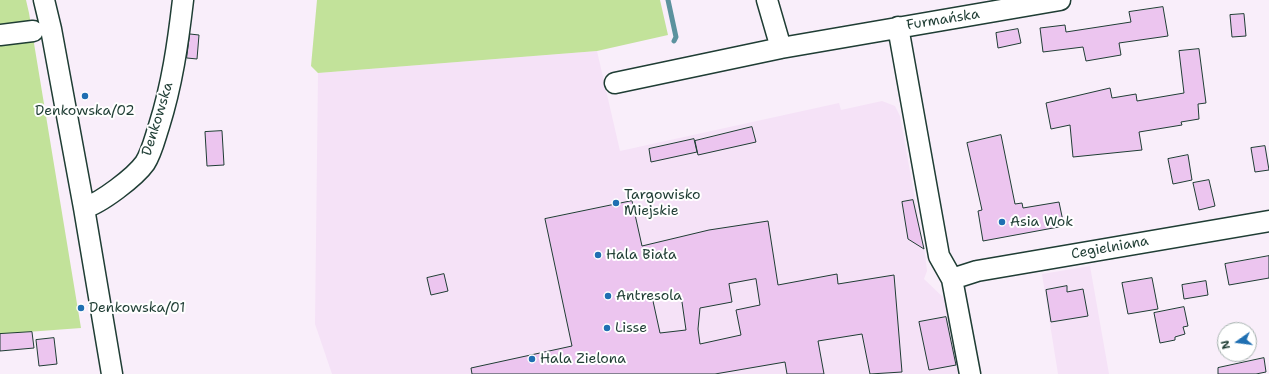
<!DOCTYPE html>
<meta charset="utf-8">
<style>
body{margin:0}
#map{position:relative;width:1269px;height:374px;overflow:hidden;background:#f9eefa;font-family:"Shantell Sans",sans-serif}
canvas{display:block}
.north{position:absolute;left:1217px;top:322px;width:40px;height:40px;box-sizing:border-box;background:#fff;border:1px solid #a5b1ae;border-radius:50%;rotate:256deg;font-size:11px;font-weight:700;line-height:16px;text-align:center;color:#1f3d34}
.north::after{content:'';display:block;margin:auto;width:14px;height:18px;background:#1f6fb2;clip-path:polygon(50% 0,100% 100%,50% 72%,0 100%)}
</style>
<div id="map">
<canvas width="1269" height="374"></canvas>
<div class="north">N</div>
</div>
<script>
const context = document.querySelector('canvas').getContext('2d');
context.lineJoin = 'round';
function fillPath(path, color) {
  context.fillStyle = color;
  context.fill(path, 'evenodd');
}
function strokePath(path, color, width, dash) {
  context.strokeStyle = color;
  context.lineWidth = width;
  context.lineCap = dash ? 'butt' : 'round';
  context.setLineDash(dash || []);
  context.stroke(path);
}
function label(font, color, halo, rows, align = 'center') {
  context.font = font + ' "Shantell Sans",sans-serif';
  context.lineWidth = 4;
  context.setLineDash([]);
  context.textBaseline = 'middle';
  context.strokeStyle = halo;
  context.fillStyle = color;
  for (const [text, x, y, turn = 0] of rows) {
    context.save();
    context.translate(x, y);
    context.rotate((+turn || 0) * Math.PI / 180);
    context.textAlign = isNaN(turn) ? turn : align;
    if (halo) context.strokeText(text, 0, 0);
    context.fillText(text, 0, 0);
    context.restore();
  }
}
fillPath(new Path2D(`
 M597,51l23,100 219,-48 2,7 41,-9 13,5 5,10 25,138 2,17 -3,8 22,21 14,74h-628l-17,-50 3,-251z
 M1090,266l19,108h-51l-16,-100z`), '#f5e2f7');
fillPath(new Path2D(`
 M0,0h26l3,13 52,315 -81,6z
 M317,0h343l8,35 -71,16 -279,22 -7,-7z`), '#c2e29a');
strokePath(new Path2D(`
 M668,0l8,37 -2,4`), '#5c929e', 5);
const building = new Path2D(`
 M1163,7l5,29 -49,7 2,12 -35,6 -3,-14 -40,5 -3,-24 25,-3 1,7 65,-10 -2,-10z
 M1244,14l2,22 -14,1 -2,-22z
 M1018,29l3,14 -23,5 -2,-15z
 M190,34l9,1 -2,24 -10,-1z
 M1199,49l7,54 -8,1 1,15 -18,3 1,3 -43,7 3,18 -69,7 -3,-32 -19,4 -5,-26 64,-15 2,10 24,-4 1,7 47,-8 -5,-42z
 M752,127l4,15 -58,13 -3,-14z
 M222,131l2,34 -17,1 -2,-34z
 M1001,135l14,69 7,-1 1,5 36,-6 5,24 -81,15 -5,-30 4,-1 -15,-67z
 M694,139l3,13 -46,10 -2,-13z
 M1265,146l4,24 -14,2 -4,-24z
 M1188,155l4,25 -19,4 -5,-25z
 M1209,180l6,26 -16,4 -6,-27z
 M913,200l11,49 -16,-10 -6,-37z
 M632,201l10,45 67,-16 59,-9 10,64 59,-11 1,10 56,-9 8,97 -32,2 -8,-40 -44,7 6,33h-37l-2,-12 -70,12h-243l-1,-6 101,-22 -27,-127zM756,279l4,26 -24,5 5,25 -41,9 -2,-15 2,-21 32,-6 -3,-18zM681,295l5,35 -26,3 -7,-32z
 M1269,256v22l-40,7 -4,-21z
 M444,274l4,17 -17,4 -4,-17z
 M1152,278l6,31 -30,5 -6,-31z
 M1206,281l2,14 -24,4 -2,-14z
 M1067,286v6l16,-3 5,27 -37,6 -5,-32z
 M1184,307l4,19 -5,1 2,7 -10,3v3l-15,3 -6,-30z
 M946,317l10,48 -27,5 -10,-48z
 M32,332l2,16 -34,3v-17z
 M54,338l3,26 -18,2 -3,-26z
 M1264,358l2,14 -10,2h-38v-6z`);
fillPath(building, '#ecc5ef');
strokePath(building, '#1f3d34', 1);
const street = new Path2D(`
 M44,0l7,29 33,179 28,166
 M767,0l14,48
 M898,27l41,229 13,23 18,95
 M0,35l33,-4
 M615,83l166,-35 279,-48
 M84,208c17,-5 51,-31 61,-45 7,-11 10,-25 14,-37 13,-41 19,-83 24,-126
 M952,279l25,-8 292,-50`);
strokePath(street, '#1f3d34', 23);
strokePath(street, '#fff', 20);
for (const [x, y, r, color] of [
 [85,96,4,"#1f6fb2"],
 [616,203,4,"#1f6fb2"],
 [1002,222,4,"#1f6fb2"],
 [598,255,4,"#1f6fb2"],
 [608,296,4,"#1f6fb2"],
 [81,308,4,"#1f6fb2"],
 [607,328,4,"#1f6fb2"],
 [532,359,4,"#1f6fb2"]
]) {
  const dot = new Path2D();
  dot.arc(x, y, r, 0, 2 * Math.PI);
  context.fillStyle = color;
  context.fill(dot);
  strokePath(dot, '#fff', 1.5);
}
label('14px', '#1f3d34', '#fff', [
 ["Furmańska",943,20,-9],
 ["Denkowska",158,119,-73],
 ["Cegielniana",1110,248,-10]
]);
label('14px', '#1f3d34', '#fff', [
 ["Denkowska/02",85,111,"center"],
 ["Targowisko",624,195],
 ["Miejskie",624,211],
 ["Asia Wok",1010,222],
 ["Hala Biała",606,255],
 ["Antresola",616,296],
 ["Denkowska/01",89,308],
 ["Lisse",615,328],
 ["Hala Zielona",540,359]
], 'left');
</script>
